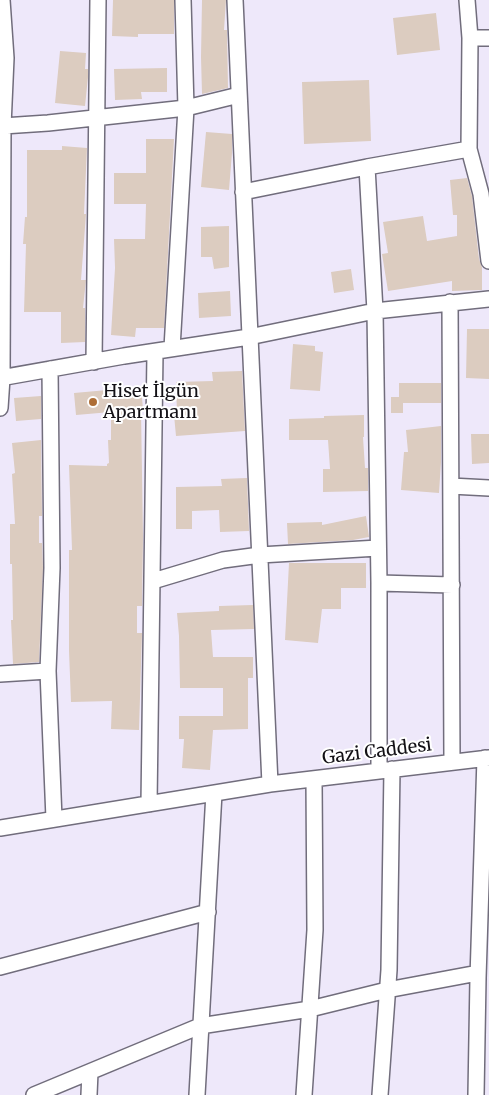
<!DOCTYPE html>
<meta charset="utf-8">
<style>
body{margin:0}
canvas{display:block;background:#eee8fa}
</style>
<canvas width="489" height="1095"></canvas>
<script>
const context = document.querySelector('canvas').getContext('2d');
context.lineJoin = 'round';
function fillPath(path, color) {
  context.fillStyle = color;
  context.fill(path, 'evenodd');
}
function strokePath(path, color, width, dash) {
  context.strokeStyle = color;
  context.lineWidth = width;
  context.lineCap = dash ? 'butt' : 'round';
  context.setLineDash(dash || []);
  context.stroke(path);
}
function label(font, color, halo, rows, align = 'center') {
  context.font = font + ' Merriweather,serif';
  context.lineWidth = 4;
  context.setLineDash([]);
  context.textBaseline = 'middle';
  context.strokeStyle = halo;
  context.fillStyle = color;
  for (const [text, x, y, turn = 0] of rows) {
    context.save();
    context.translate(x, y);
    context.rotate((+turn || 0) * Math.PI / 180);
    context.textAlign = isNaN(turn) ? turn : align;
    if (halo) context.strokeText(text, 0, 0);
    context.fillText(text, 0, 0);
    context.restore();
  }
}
fillPath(new Path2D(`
 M113,0h61v34h-36v3l-26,-1z
 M202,0h24l-2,30h3l1,58 -26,6 -1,-37z
 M436,13l4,37 -43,5 -4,-37z
 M60,51l26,2 -1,16h3v8l-3,29 -30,-3z
 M167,68v24h-26l1,7 -27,1 -1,-31z
 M369,80l2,61 -67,3 -2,-62z
 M206,132l26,2v19l-3,37 -28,-3z
 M146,139h28l-10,189h-28l-1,9 -24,-2 4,-67 -1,-29h31l1,-35h-32v-31h32z
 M62,146l25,2 -3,66h2l-5,66h5l-3,28h2v34l-24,1v-31h-37l2,-68h-3l2,-27h2v-67h35z
 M467,178l5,18 7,63 3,8v23l-30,1v-10l-64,10 -6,-37 6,-1 -5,-31 40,-6 4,25 30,-5v-21h-4l-3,-35z
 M229,226v41l-15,2 -2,-12h-11v-30z
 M351,269l3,21 -20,3 -3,-21z
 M230,291l1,25 -32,2 -1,-25z
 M467,329h22v50l-23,-1z
 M293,344l22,2v5l8,1 -3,39 -30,-2z
 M242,371l3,60 -69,5 -2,-21 3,-1 -1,-32 37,-1 -1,-9z
 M399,383h42v20h-38v10h-12v-16h8z
 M141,387l2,22 -2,1 2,127 -1,69h-5v27h5l-3,97 -28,-1 1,-28 -41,1 -2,-51v-101h3l-3,-85 38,1v-2l2,-1 -1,-23h3v-28l-35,3 -2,-22z
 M41,396v23l-25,2 -2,-23z
 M364,415v22h-1l2,31h3v23l-45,1v-23h7l-2,-29h-39v-21l35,-1v-2z
 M441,426v36l-2,31 -38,-3 3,-38h4l-2,-22z
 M471,434h18v29l-17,1z
 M41,440l1,76h-3v27h3l1,25 -4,94 -26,2 -2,-44h2l-1,-56h-2v-40h5l-3,-50 3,-1 -3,-30z
 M247,478l2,53 -29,1 -1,-22 -27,1v18h-16v-42l46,-1 -1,-7z
 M366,516l3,21 -16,3 -65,4 -1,-21 35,-1v3z
 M289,563h77v25h-25v21h-19l-4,34 -33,-3z
 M253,605l1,24 -43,1 2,27h40v21h-5v51l-35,1 -3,40 -28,-2 2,-29h-5v-23h44v-28h-43l-1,-52 -2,-23 42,-2v-5z`), '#dcccc0');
const minor = new Path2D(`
 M235,0l35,784
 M467,0l3,38 -1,111 12,45 8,67
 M470,38h19
 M3,126l45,-3 138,-15 53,-13
 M367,167l8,144 4,272v188
 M243,192l124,-25 102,-18
 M450,302l2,460
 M172,348l14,-240 -3,-108
 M94,362l4,-362
 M50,369l2,199 -4,103 6,148
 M0,378l124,-22 125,-19 126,-26 114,-12
 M0,408l2,-30 1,-252 3,-68 -4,-58
 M451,486l38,2
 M153,581l70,-21 37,-5 118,-7
 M379,583l73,2
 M0,674l48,-3
 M149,804l6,-452
 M0,828l270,-44 219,-26
 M0,967l208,-55
 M34,1095l166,-69 110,-17 77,-19 91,-17
 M89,1095l1,-23
 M197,1095l17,-302
 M304,1095l11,-165 -1,-151
 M380,1095l9,-125 3,-201
 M476,1095l2,-117 7,-220`);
strokePath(minor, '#716d7c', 18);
strokePath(minor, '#fff', 15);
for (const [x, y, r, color] of [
 [93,402,5,"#ae6e36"]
]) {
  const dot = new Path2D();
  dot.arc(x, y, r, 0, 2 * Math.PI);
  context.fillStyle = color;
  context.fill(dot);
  strokePath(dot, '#fff', 2);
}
label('18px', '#131116', '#fff', [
 ["Hiset İlgün",103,392],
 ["Apartmanı",103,413]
], 'left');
label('18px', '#131116', '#fff', [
 ["Gazi Caddesi",377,752,-7]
]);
</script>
